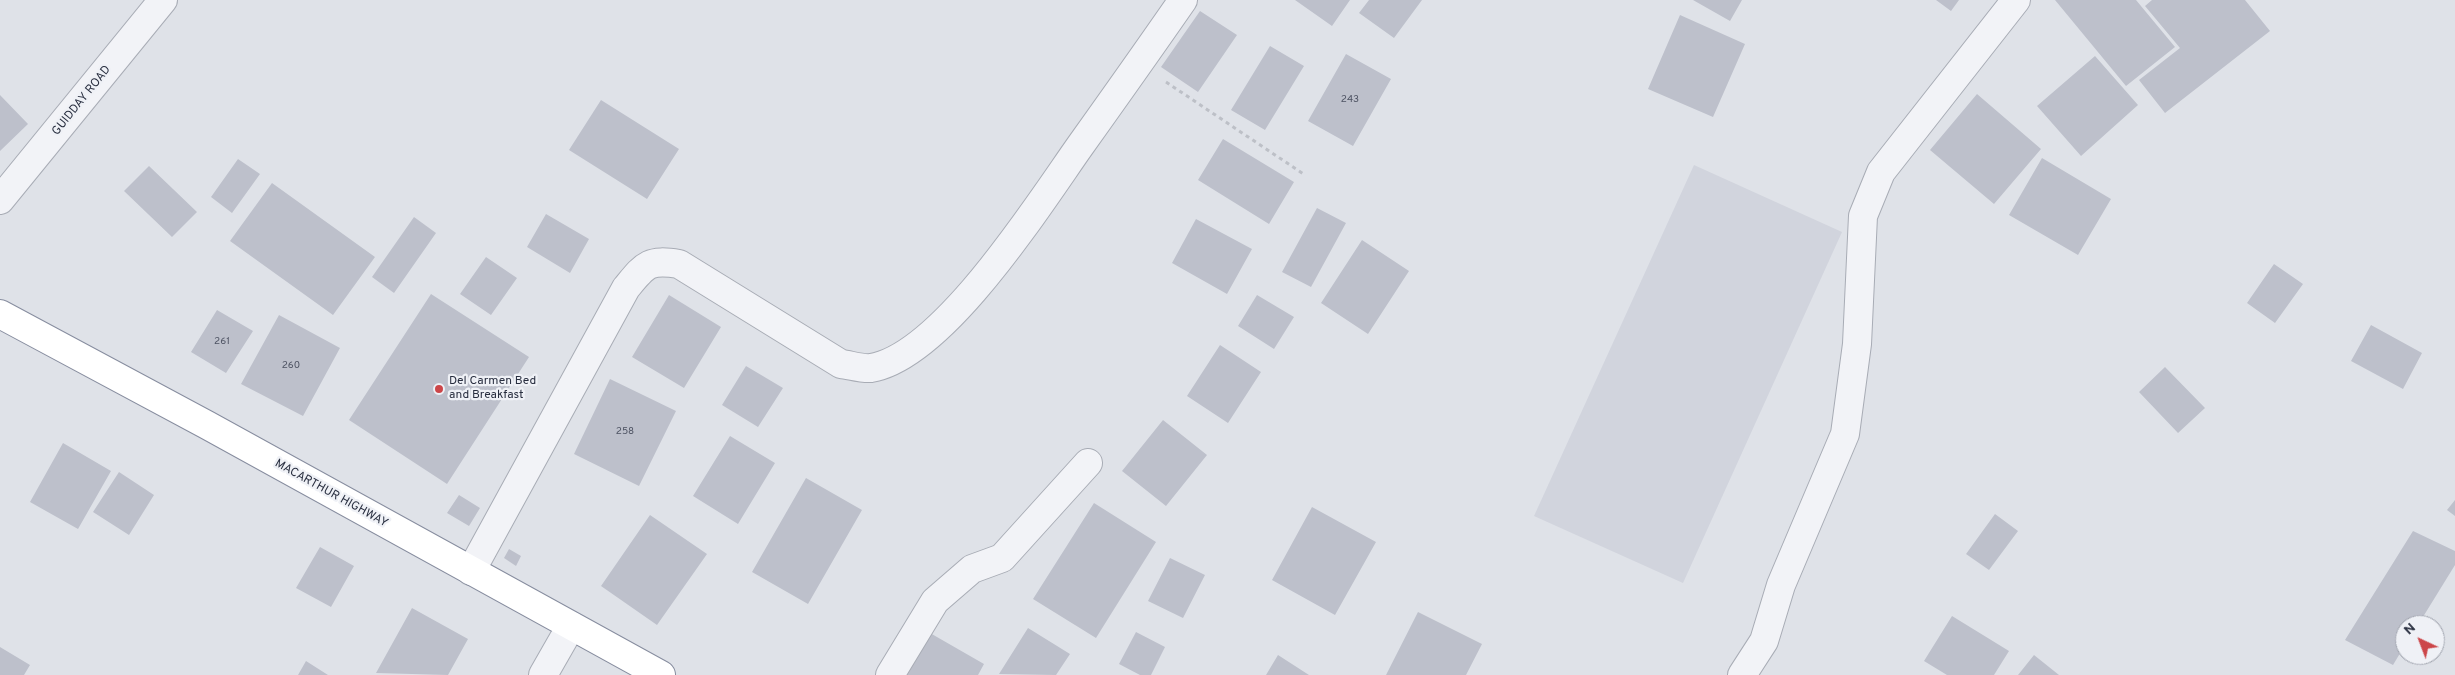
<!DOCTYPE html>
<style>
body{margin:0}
#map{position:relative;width:2455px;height:675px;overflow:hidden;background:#dfe2e8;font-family:Overpass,sans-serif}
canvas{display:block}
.north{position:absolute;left:2395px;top:615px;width:50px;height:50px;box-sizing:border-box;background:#eff1f6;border:1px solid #9fa3ad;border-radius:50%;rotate:317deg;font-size:14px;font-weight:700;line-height:20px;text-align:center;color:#282e3f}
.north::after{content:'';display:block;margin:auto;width:18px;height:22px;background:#cc4649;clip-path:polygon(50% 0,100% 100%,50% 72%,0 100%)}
</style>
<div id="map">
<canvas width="2455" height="675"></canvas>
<div class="north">N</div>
</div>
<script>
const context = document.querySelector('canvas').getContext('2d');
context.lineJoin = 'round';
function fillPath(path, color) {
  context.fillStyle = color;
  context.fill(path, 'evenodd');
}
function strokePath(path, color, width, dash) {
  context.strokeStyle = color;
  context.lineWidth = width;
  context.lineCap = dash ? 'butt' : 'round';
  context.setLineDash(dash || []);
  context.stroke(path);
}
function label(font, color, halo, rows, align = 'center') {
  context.font = font + ' Overpass,sans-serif';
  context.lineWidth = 4.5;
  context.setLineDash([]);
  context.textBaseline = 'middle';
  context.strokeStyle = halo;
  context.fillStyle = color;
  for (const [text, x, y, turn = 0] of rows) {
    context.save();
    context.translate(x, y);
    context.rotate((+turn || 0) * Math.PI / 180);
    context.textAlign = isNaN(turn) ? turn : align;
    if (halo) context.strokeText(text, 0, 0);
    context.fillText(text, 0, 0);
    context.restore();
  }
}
fillPath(new Path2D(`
 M1694,165l148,67 -159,351 -149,-67z`), '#d1d4dd');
fillPath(new Path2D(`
 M1295,0h55l-18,26z
 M1369,0h53l-28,38 -35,-25z
 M1693,0h49l-12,21z
 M1936,0h23l-8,11z
 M2055,0h81l39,47 -49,39z
 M2152,0h93l25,31 -105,82 -26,-33 41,-32 -35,-42z
 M1200,11l37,24 -39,57 -37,-25z
 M1680,15l65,29 -32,73 -65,-28z
 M1270,46l34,20 -39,64 -34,-20z
 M1346,54l45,25 -38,67 -45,-25z
 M2095,56l43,49 -57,51 -44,-50z
 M1977,94l64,55 -47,55 -64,-54z
 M0,95l28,29 -28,27z
 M601,100l78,49 -32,50 -78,-49z
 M1223,139l71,43 -25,42 -71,-44z
 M2042,158l69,41 -33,56 -69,-40z
 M238,159l22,15 -28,39 -21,-16z
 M149,166l48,46 -25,25 -48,-46z
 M272,183l103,74 -42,58 -103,-74z
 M1317,208l29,15 -35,64 -29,-15z
 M546,214l43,25 -19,34 -43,-26z
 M414,217l22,16 -42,60 -22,-16z
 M1196,219l56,30 -25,45 -55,-31z
 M1362,240l47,31 -41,63 -47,-31z
 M486,257l31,21 -26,37 -31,-21z
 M2274,264l29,20 -28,39 -28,-20z
 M431,294l98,63 -82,127 -98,-64z
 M669,295l52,32 -37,61 -52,-31z
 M1257,295l37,22 -20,32 -36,-23z
 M217,310l36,21 -27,42 -35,-21z
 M279,315l61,33 -37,68 -62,-32z
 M2371,325l51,28 -19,36 -52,-28z
 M1220,345l41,27 -33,51 -41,-27z
 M746,366l37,22 -25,39 -36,-22z
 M2165,367l40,41 -27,25 -39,-41z
 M610,379l66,32 -37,75 -65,-32z
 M1163,420l44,35 -41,51 -44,-35z
 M730,436l45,27 -37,61 -45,-28z
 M63,443l48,28 -33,58 -48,-27z
 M119,472l35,23 -25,40 -36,-23z
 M806,478l56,32 -54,94 -56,-32z
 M459,495l21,13 -11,18 -22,-13z
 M2455,500v16l-8,-6z
 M1094,503l62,39 -60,96 -63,-39z
 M1312,507l64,35 -41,73 -63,-35z
 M1995,514l23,17 -29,39 -23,-16z
 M650,515l57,39 -50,71 -56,-39z
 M2413,531l42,20v14l-37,60h-13v20l-12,20 -48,-25z
 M320,547l34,19 -23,41 -35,-19z
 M509,549l12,7 -5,10 -12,-8z
 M1170,558l35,17 -22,43 -35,-17z
 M412,608l56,31 -20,36 -72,-2z
 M1418,612l64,32 -16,31h-80z
 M1952,616l57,35 -15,24h-47l-23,-14z
 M1028,628l42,26 -14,21 -57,-1z
 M1136,632l29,15 -14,28h-11l-21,-11z
 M930,633l54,31 -6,11h-73z
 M0,647l30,18 -6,10h-24z
 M1278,655l31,20h-43z
 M2034,655l25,20h-41z
 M306,661l22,14h-30z`), '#bdc0cb');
const street = new Path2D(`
 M0,200l163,-200
 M471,571l155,-283c19,-23 22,-29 53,-24l162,100c9,1 21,5 30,4 72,-12 168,-164 209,-222 35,-49 69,-97 103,-146
 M543,675l28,-49
 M890,675l45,-74 37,-32 30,-11 86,-95
 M1742,675l22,-34 17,-56 64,-151 12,-90 6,-128 18,-44 135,-172`);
const highway = new Path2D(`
 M0,314l207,111 454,250`);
strokePath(street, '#a8acb5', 30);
strokePath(highway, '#878d9f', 30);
strokePath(new Path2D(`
 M1166,82l139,93`), '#bdc0c7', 3, [4, 4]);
strokePath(street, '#f2f3f7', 28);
strokePath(highway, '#fff', 28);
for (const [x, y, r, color] of [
 [439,389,5,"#cc4649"]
]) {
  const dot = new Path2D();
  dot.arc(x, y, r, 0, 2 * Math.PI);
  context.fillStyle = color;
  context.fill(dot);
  strokePath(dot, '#eff1f6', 2);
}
label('10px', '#4d5262', null, [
 ["243",1350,100],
 ["261",222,342],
 ["260",291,366],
 ["258",625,432]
]);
label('12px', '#282e3f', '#eff1f6', [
 ["GUIDDAY ROAD",82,101,-51],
 ["MACARTHUR HIGHWAY",331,494,29]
]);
label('12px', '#282e3f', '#eff1f6', [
 ["Del Carmen Bed",449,382],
 ["and Breakfast",449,396]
], 'left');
</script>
